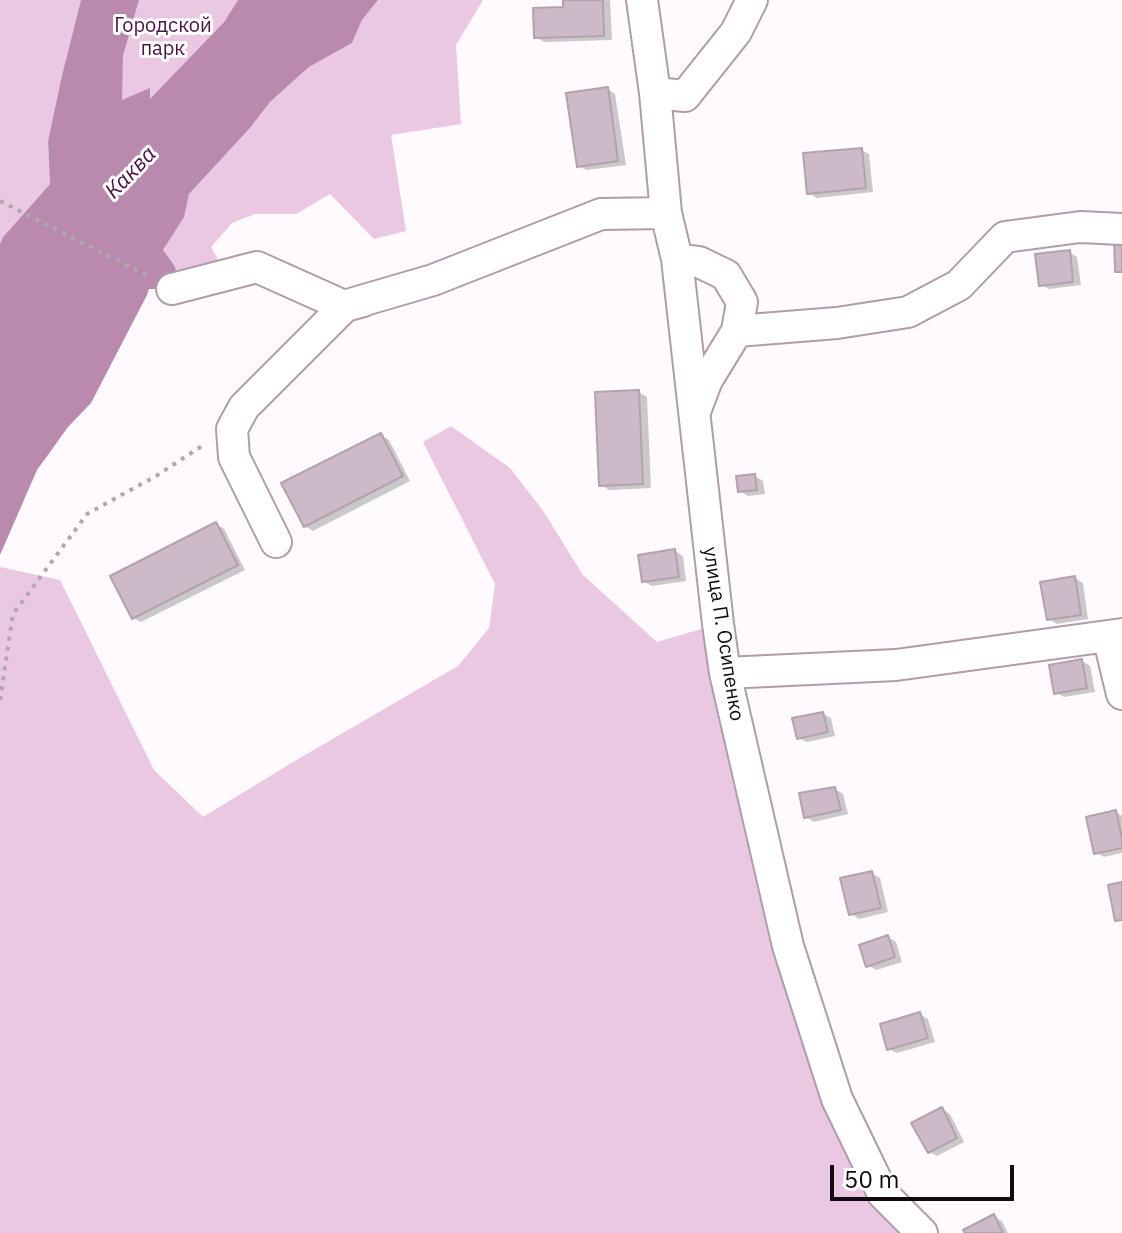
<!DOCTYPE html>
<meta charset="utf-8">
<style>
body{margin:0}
#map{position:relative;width:1122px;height:1233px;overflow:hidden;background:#fefafd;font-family:"IBM Plex Sans",sans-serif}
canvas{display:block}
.scale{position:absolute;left:830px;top:1165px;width:184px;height:36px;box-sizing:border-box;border:4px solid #110b0f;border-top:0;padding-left:10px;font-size:24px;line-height:28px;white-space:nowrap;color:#110b0f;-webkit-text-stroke:6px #fff;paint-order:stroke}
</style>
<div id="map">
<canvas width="1122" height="1233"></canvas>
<div class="scale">50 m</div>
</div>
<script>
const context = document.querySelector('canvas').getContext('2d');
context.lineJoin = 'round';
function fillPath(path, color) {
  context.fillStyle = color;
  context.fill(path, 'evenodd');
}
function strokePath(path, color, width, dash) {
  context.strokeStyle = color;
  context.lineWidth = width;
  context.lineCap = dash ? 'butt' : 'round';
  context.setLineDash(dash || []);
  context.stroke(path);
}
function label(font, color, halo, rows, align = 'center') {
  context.font = font + ' "IBM Plex Sans",sans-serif';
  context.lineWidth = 6;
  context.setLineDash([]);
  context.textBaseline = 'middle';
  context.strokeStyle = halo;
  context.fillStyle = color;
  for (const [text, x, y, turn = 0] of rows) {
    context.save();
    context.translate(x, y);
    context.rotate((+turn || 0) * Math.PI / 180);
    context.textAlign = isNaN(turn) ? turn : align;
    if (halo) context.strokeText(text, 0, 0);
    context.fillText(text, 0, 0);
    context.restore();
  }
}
fillPath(new Path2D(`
 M0,0h81l-19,75 -14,66 2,43 -47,53 -3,7z
 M139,0h99l-14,22 -75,79 1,-12 -29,12 2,-45z
 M378,0h105l-27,45 5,79 -70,11 15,96 -32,8 -44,-45 -34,20h-41l-23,9 -21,24 16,28 -55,14 -9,-39 20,-33 6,-23 61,-66 20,-26 39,-35 43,-24 10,-23z
 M451,426l59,42 32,41 41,66 74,67 61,-18 119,475 85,134h-922v-666l60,13 94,190 49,47 90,-55 165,-96 31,-38 6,-44 -72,-142z`), '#ebc8e2');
fillPath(new Path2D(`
 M81,0h58l-16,56 -1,44 28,-12v11l74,-77 14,-22h140l-16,20 -10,23 -43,24 -39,35 -20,26 -61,66 -5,23 -21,33c11,15 19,21 9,39h-23l-2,6 -56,108 -23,24 -31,43 -37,85v-311l3,-7 47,-53 -2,-43 14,-66z`), '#b98aae');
fillPath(new Path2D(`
 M565,0h45l2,40 -68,2 -8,-5 29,-28z
 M607,89l8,5 11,71 -39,5 -9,-4z
 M861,150l8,4 4,38 -56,6 -8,-5z
 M1069,252l8,5 4,28 -32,4 -8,-4z
 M639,392l8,5 4,91 -42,2 -8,-5z
 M381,435l8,5 21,41 -97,50 -8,-5z
 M755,476l8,5 2,13 -17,2 -8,-5z
 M216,524l8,5 21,41 -104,52 -8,-4z
 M675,551l8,5 3,25 -34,5 -9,-5z
 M1075,578l8,5 5,36 -31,5 -8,-5z
 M1082,661l8,5 5,26 -31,5 -8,-5z
 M823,714l8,4 4,18 -28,6 -9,-4z
 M835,789l8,5 5,20 -34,8 -8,-5z
 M1116,812l6,4v37l-18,4 -8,-5z
 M871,873l9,5 8,34 -29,7 -8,-5z
 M888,937l8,5 6,20 -26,8 -8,-5z
 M920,1014l8,5 7,23 -38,11 -8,-4z
 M942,1109l8,5 14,28 -27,14 -8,-4z
 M994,1217l8,4 6,12h-41z`), '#0003');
const building = new Path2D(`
 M563,0h40l1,36 -70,2 -1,-30 30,-1z
 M608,87l10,74 -41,6 -11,-74z
 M862,148l4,40 -59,6 -4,-41z
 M1114,237h8v35h-7z
 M1070,250l3,32 -34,4 -4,-32z
 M639,390l4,94 -44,2 -4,-94z
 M381,433l22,43 -99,51 -23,-44z
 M755,474l2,16 -19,2 -2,-16z
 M216,522l22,43 -106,54 -22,-43z
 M675,549l4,28 -37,5 -4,-27z
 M1075,576l6,39 -34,5 -7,-38z
 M1082,659l5,29 -33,6 -5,-29z
 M823,712l5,20 -31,7 -5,-21z
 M835,787l6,23 -37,8 -5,-25z
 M1116,810l6,29v9l-28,6 -8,-37z
 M872,871l9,37 -32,7 -9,-37z
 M1122,882v38l-7,1 -7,-36z
 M888,935l7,22 -29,10 -7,-22z
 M920,1012l8,26 -41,12 -7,-26z
 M942,1107l15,31 -29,15 -17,-30z
 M994,1214l9,19h-38l-2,-3z`);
fillPath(building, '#cdbac8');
strokePath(building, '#b3a1ae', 2);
const minor = new Path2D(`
 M642,0l13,93 11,120 11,46 41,365 7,49 63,273 49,153 46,95 39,39
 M655,93l30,3 51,-64 16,-32
 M677,259l22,3 27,13 16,27 -5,29 -30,49 -11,29
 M172,289l85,-22 87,39 89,-26 168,-66 65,-1
 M737,331l100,-8 71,-11 51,-27 46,-48 75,-10 42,2
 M276,542l-42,-85 -2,-28 12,-22 101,-101 18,-5
 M1108,636l14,58
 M725,673l171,-8 226,-31`);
strokePath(minor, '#af9daa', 34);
strokePath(new Path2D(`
 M0,201l148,75
 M0,700l13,-86 74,-100 69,-38 49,-32`), '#aea9ad', 4, [4, 6]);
strokePath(minor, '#fff', 30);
label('20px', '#4b1242', '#fff', [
 ["Городской",163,26],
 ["парк",163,49]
]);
label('20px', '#110b0f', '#fff', [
 ["улица П. Осипенко",723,634,81]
]);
label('italic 22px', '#470e3e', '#fff', [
 ["Каква",131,173,-46]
]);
</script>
